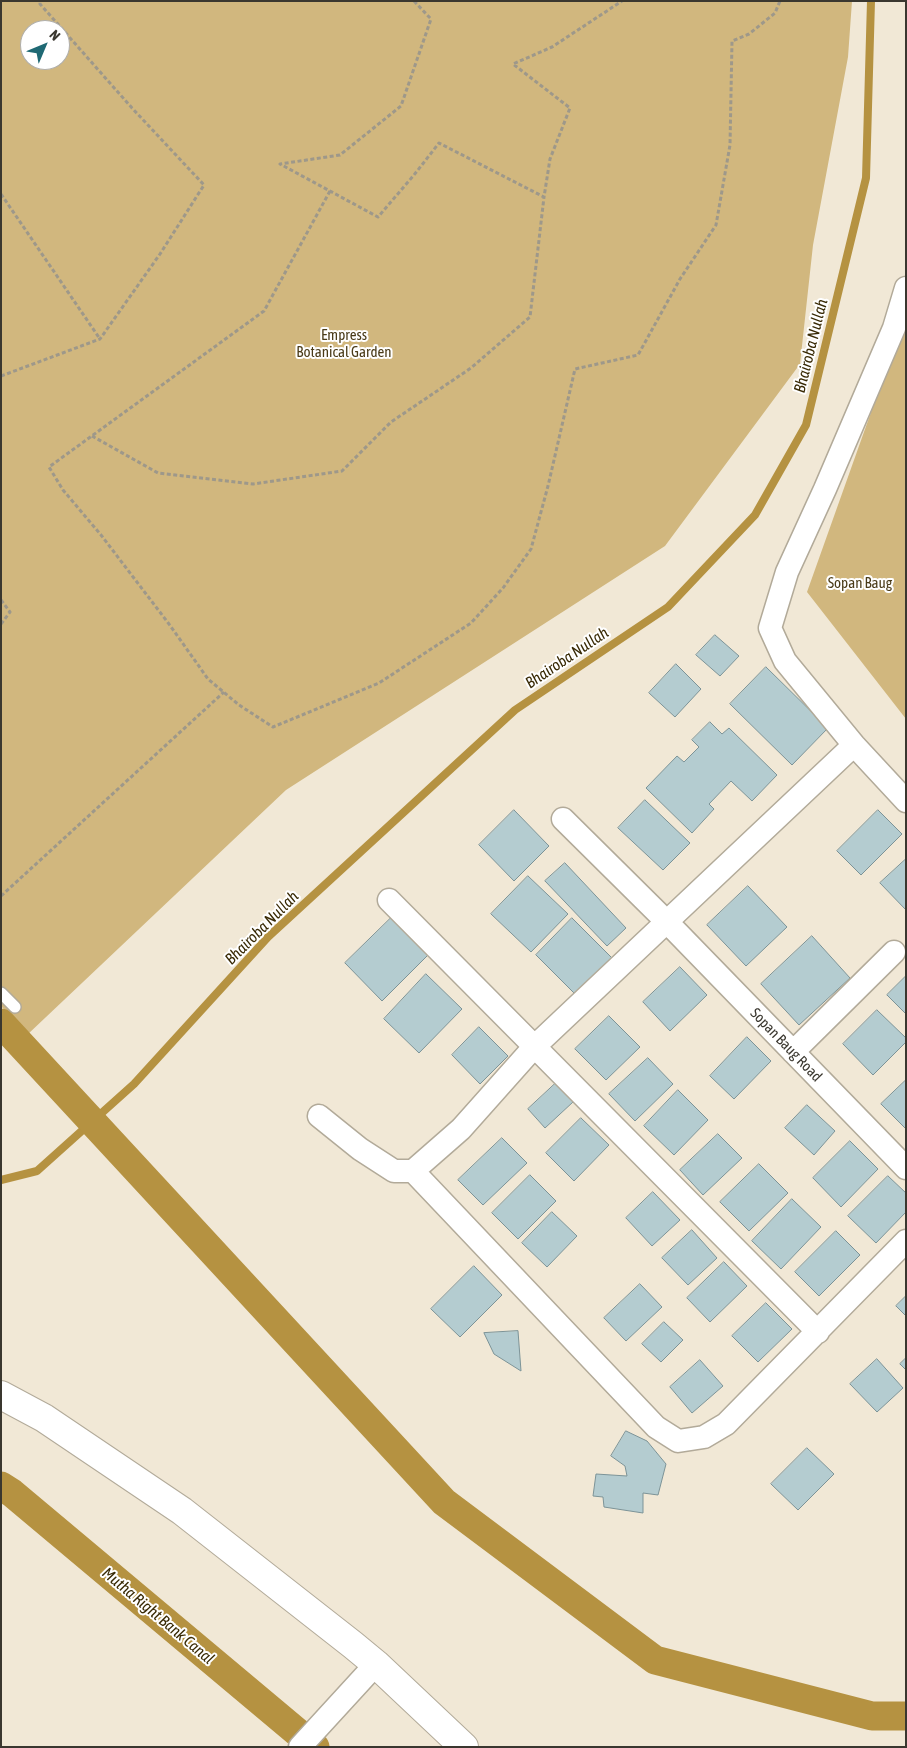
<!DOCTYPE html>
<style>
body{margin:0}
#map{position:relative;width:907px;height:1748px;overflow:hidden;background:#f1e8d6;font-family:"Asap Condensed",sans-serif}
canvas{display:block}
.frame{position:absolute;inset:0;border:2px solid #3a372f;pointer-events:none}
.north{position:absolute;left:20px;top:20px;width:50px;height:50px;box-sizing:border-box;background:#fff;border:1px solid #b0afac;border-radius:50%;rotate:45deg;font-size:14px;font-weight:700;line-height:20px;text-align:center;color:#3a372f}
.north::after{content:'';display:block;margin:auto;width:18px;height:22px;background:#1f6974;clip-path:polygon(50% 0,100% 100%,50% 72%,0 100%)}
</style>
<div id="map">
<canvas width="907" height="1748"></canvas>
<div class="frame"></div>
<div class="north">N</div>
</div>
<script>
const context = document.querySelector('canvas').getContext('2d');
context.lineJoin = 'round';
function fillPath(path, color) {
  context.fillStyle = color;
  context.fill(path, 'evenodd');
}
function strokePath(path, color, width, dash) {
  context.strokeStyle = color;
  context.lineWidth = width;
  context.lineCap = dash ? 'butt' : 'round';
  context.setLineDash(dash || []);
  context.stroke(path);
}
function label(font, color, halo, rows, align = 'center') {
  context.font = font + ' "Asap Condensed",sans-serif';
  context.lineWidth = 4;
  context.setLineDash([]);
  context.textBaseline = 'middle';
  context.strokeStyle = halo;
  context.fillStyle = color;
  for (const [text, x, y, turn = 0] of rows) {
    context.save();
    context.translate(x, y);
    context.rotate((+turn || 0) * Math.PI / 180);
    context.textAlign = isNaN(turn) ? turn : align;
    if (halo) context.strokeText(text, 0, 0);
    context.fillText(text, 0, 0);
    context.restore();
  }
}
fillPath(new Path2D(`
 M1,1h851l-4,56 -35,188 -13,119 -135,182 -379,244 -259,245 -26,-29zM30,30h30v30h-30z
 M906,314v405l-99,-127z`), '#d1b77e');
strokePath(new Path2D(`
 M1,1180l36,-9 97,-87 134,-147 247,-227 153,-103 87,-92 51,-90 60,-247 5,-177`), '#b59241', 8);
strokePath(new Path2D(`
 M1,1023l443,479 211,158 217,56h34
 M1,1486l11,7 303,254`), '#b59241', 29);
const building = new Path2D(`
 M715,635l24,21 -19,20 -24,-21z
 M676,664l25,25 -26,28 -26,-24z
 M766,667l62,61 -36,37 -62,-61z
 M710,722l12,12 7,-6 48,47 -25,26 -21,-20 -22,23 5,5 -22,24 -46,-45 31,-32 7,6 15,-15 -7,-7z
 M645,800l45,43 -27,27 -45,-42z
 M514,810l35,36 -35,35 -35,-36z
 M878,810l24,24 -41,41 -24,-24z
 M906,859v51l-26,-27z
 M565,863l61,65 -19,18 -62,-65z
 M528,876l40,38 -37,38 -40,-38z
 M748,886l39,41 -41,39 -39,-41z
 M391,918l37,37 -46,46 -37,-38z
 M572,918l42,42 -36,37 -42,-42z
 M812,936l38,42 -51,47 -38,-41z
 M680,967l27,28 -37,36 -27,-29z
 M426,974l36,35 -43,44 -35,-34z
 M906,976v38l-19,-19z
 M877,1010l29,28v4l-33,33 -30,-31z
 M609,1016l31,31 -34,33 -31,-31z
 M479,1027l29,29 -28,28 -28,-29z
 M747,1037l24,24 -37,38 -24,-23z
 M648,1058l25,26 -38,37 -26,-27z
 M906,1080v49l-25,-25z
 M556,1083l17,19 -28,26 -17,-19z
 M678,1090l30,30 -34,35 -30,-29z
 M807,1105l28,26 -21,24 -29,-27z
 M581,1118l28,27 -35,36 -28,-28z
 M718,1134l24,24 -39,37 -23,-25z
 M502,1138l25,25 -44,42 -25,-25z
 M850,1141l28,28 -37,38 -28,-29z
 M759,1164l29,29 -39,38 -29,-29z
 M530,1175l26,26 -38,38 -26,-26z
 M888,1176l18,17v19l-30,31 -28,-27z
 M653,1192l27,28 -28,26 -26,-28z
 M792,1199l29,28 -40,42 -29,-28z
 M552,1212l25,24 -30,31 -25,-24z
 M692,1230l25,28 -29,27 -26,-27z
 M836,1231l24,24 -41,41 -24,-24z
 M724,1262l23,24 -37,36 -23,-24z
 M474,1266l28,29 -42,42 -29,-28z
 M640,1284l22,23 -36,34 -22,-23z
 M906,1296v20l-10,-10z
 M766,1303l26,26 -34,33 -26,-26z
 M664,1322l19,18 -22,22 -19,-18z
 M518,1331l3,40 -27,-17 -10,-21z
 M906,1358v12l-6,-6z
 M877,1359l26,29 -26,24 -27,-28z
 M700,1360l23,26 -31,27 -22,-26z
 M626,1431l21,10 19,23 -8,31 -15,-2v20l-39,-6 -1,-10 -10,-1 3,-22 31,2 -2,-10 -14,-10z
 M807,1448l27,26 -36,36 -27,-26z`);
fillPath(building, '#b4ccd0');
strokePath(building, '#7c9397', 1);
const service = new Path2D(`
 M1,993l14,14`);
const minor = new Path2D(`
 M906,288l-12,40 -69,161 -38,83 -17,56 15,33 69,84 52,56
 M563,819l104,103 239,246
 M389,900l429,432
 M793,1052l101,-100
 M319,1116l41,33 34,22h19l48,-42 73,-82 320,-302
 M413,1171l243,256 22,14 26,-4 22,-13 180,-183
 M300,1747l76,-83`);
const tertiary = new Path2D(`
 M1,1395l43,23 138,93 171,134 23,19 88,83`);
strokePath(service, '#b2aa99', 14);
strokePath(minor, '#b2aa99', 25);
strokePath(tertiary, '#b2aa99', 30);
strokePath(new Path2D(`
 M414,1l17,18 -30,87 -61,49 -60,9 98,53 36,-42 25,-32 105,54 6,-38 20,-51 -57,-44 39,-17 70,-46
 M330,191l-66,120 -215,156 14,23 38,45 68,89 39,55 31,26 34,22 106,-44 92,-60 32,-35 28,-39 17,-63 27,-117 63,-14 42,-76 36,-54 14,-80 2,-104 17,-7 26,-21 5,-12
 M1,194l99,145
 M1,376l99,-37 60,-85 44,-69 -72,-77 -92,-104v-3
 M92,436l66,37 95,11 89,-13 49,-49 80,-54 59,-51 14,-120
 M1,600l9,12 -9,12
 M1,896l223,-204`), '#9e988a', 3, [4, 2.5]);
strokePath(service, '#fff', 11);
strokePath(minor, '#fff', 22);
strokePath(tertiary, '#fff', 28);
label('15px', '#4a3b18', '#fff', [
 ["Empress",344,335],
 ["Botanical Garden",344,352],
 ["Sopan Baug",860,583]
]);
label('15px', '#3a372f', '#fff', [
 ["Sopan Baug Road",786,1045,46]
]);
label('italic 16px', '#392a05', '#fff', [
 ["Bhairoba Nullah",811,346,-76],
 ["Bhairoba Nullah",567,658,-34],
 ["Bhairoba Nullah",262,928,-45],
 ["Mutha Right Bank Canal",158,1616,40]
]);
</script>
